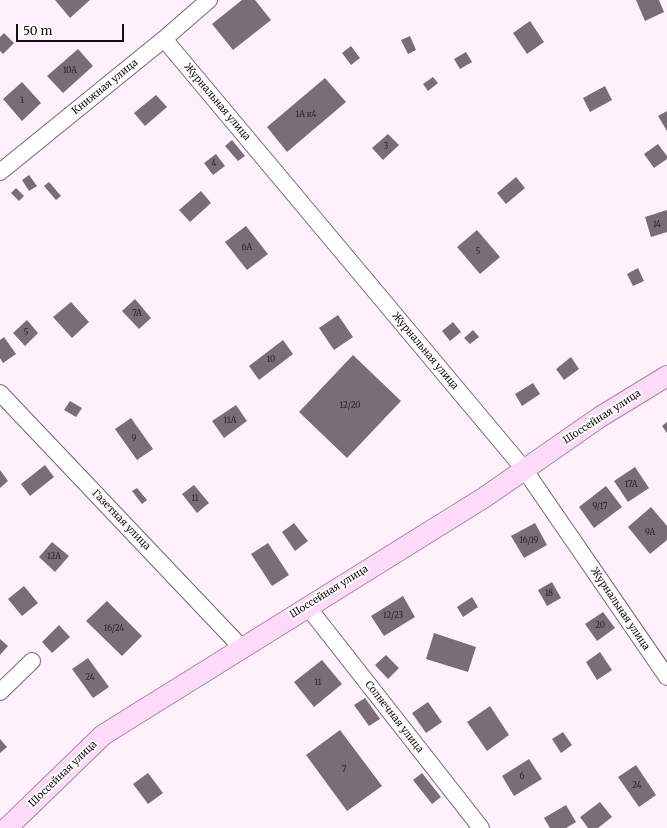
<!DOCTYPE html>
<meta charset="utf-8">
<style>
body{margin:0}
#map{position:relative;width:667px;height:828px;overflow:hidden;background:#fff1fc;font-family:Merriweather,serif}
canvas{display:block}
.scale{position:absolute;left:16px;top:24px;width:108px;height:18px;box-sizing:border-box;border:2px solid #120e11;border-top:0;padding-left:5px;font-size:12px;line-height:14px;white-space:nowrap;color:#120e11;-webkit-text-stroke:3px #fff;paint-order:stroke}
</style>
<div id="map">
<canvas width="667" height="828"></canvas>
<div class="scale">50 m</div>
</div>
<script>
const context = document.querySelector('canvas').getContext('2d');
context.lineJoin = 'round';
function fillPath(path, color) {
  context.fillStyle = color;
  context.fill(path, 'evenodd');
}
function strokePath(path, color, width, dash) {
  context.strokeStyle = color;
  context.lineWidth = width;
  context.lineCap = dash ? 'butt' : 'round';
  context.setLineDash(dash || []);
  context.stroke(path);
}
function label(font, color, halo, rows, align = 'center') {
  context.font = font + ' Merriweather,serif';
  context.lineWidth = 4;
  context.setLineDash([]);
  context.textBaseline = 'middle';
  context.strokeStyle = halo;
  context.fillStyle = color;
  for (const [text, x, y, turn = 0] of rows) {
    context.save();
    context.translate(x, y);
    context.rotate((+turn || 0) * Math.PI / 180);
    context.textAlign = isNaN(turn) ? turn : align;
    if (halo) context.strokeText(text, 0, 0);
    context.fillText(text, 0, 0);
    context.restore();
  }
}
fillPath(new Path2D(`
 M55,0h35l-20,18z
 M242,0h13l16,20 -38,30 -21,-26z
 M636,0h23l5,12 -19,9z
 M530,21l14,21 -17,12 -14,-21z
 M4,33l10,10 -11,11 -3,-3v-14z
 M410,36l6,14 -8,4 -7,-14z
 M351,46l9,12 -9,7 -9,-12z
 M78,49l15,17 -30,27 -16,-17z
 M466,52l6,10 -12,7 -6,-10z
 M433,77l5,6 -10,8 -5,-7z
 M325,78l21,24 -59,50 -20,-25z
 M22,82l19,21 -19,18 -19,-22z
 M605,86l7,14 -22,12 -7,-14z
 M156,95l11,12 -22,19 -11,-13z
 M667,111v20l-9,-15z
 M388,134l11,11 -16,15 -11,-12z
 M232,140l13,16 -7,5 -13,-15z
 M658,144l9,12v3l-13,9 -10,-14z
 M216,154l9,12 -12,9 -9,-12z
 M29,175l8,11 -8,5 -7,-11z
 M516,177l9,11 -19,16 -9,-11z
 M49,182l12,14 -5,4 -12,-14z
 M16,188l8,8 -5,5 -8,-8z
 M201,191l10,12 -21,19 -11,-12z
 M667,210v22l-16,5 -6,-20z
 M246,226l22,28 -21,16 -22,-28z
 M477,230l23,27 -20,17 -23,-27z
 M638,268l6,13 -11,5 -6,-12z
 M135,299l16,19 -12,11 -17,-18z
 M71,302l18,20 -17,16 -19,-21z
 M338,315l15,22 -19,13 -15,-22z
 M27,320l11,13 -13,13 -12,-13z
 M453,322l8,10 -11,9 -8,-10z
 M473,330l6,7 -9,7 -6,-6z
 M4,337l12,17 -13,9 -3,-5v-18z
 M283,340l10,14 -34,26 -10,-14z
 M353,355l48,46 -54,57 -48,-46z
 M571,357l8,12 -15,11 -8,-11z
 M533,383l7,11 -18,12 -7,-12z
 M70,401l12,7 -6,9 -12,-7z
 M236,405l11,16 -23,17 -12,-17z
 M131,418l22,31 -16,11 -22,-31z
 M667,422v11l-5,-7z
 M45,465l9,12 -24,19 -9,-12z
 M635,467l14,21 -21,14 -14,-21z
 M0,470l8,11 -8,7z
 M194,485l15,18 -12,10 -15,-19z
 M606,486l16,21 -28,21 -15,-21z
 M137,488l10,12 -5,4 -10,-13z
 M651,507l16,19v14l-17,14 -22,-27z
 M294,523l14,18 -13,10 -13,-19z
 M535,523l12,22 -23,13 -13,-22z
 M52,542l17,14 -14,16 -16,-15z
 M268,543l21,32 -17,11 -21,-32z
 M552,582l9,16 -14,8 -9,-16z
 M24,586l14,17 -16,13 -14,-17z
 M403,596l12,21 -31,19 -13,-20z
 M472,597l6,10 -15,10 -6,-10z
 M107,601l35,35 -20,20 -36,-35z
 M603,612l12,16 -18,13 -12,-17z
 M59,625l11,12 -18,16 -10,-11z
 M434,633l42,14 -8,25 -42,-13z
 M0,639l8,7 -8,9z
 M600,652l12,18 -15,10 -11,-18z
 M386,655l13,13 -11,11 -13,-14z
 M88,658l21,29 -16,11 -21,-29z
 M322,660l20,24 -28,23 -20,-25z
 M365,698l15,21 -11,7 -15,-21z
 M428,702l14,20 -16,11 -14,-20z
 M490,706l19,29 -22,16 -20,-29z
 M340,730l42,56 -35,25 -41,-56z
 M563,732l9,13 -11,8 -9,-14z
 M0,739l7,8 -7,6z
 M529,759l13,20 -28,17 -12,-20z
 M636,765l20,30 -17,12 -21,-30z
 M148,773l15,20 -15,11 -15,-20z
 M422,773l19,24 -9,7 -19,-24z
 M600,802l12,15 -14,11h-10l-8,-11z
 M566,805l10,17 -10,6h-16l-6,-10z`), '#796d76');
const minor = new Path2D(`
 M164,39l360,430 143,208
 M0,172l164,-133 45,-39
 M0,393l241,254
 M307,606l174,222
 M0,692l32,-31`);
const major = new Path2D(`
 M7,828l96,-93 382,-238 115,-80 67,-41`);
strokePath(minor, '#736770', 18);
strokePath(major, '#a983a3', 22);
strokePath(minor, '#fff', 16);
strokePath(major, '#fddaf7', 20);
label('8px', '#2c262a', null, [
 ["10А",70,71],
 ["1",22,101],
 ["1А к4",306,115],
 ["3",386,147],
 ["4",214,164],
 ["14",657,225],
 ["6А",247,248],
 ["5",478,252],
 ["7А",137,314],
 ["5",26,333],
 ["10",271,360],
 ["12/20",350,406],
 ["11А",230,421],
 ["9",134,439],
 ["17А",631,485],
 ["11",195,499],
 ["9/17",600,507],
 ["9А",650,533],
 ["16/19",529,541],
 ["12А",54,557],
 ["18",549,594],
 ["12/23",393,616],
 ["20",600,626],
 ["16/24",114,629],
 ["24",90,678],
 ["11",318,683],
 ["7",344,770],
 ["6",522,777],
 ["24",637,786]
]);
label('10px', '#120e11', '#fff', [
 ["Книжная улица",105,87,-39],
 ["Журнальная улица",217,102,50],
 ["Журнальная улица",425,351,50],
 ["Шоссейная улица",602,417,-33],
 ["Газетная улица",121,520,46],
 ["Шоссейная улица",329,592,-32],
 ["Журнальная улица",620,609,56],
 ["Солнечная улица",394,717,52],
 ["Шоссейная улица",63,774,-44]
]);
</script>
